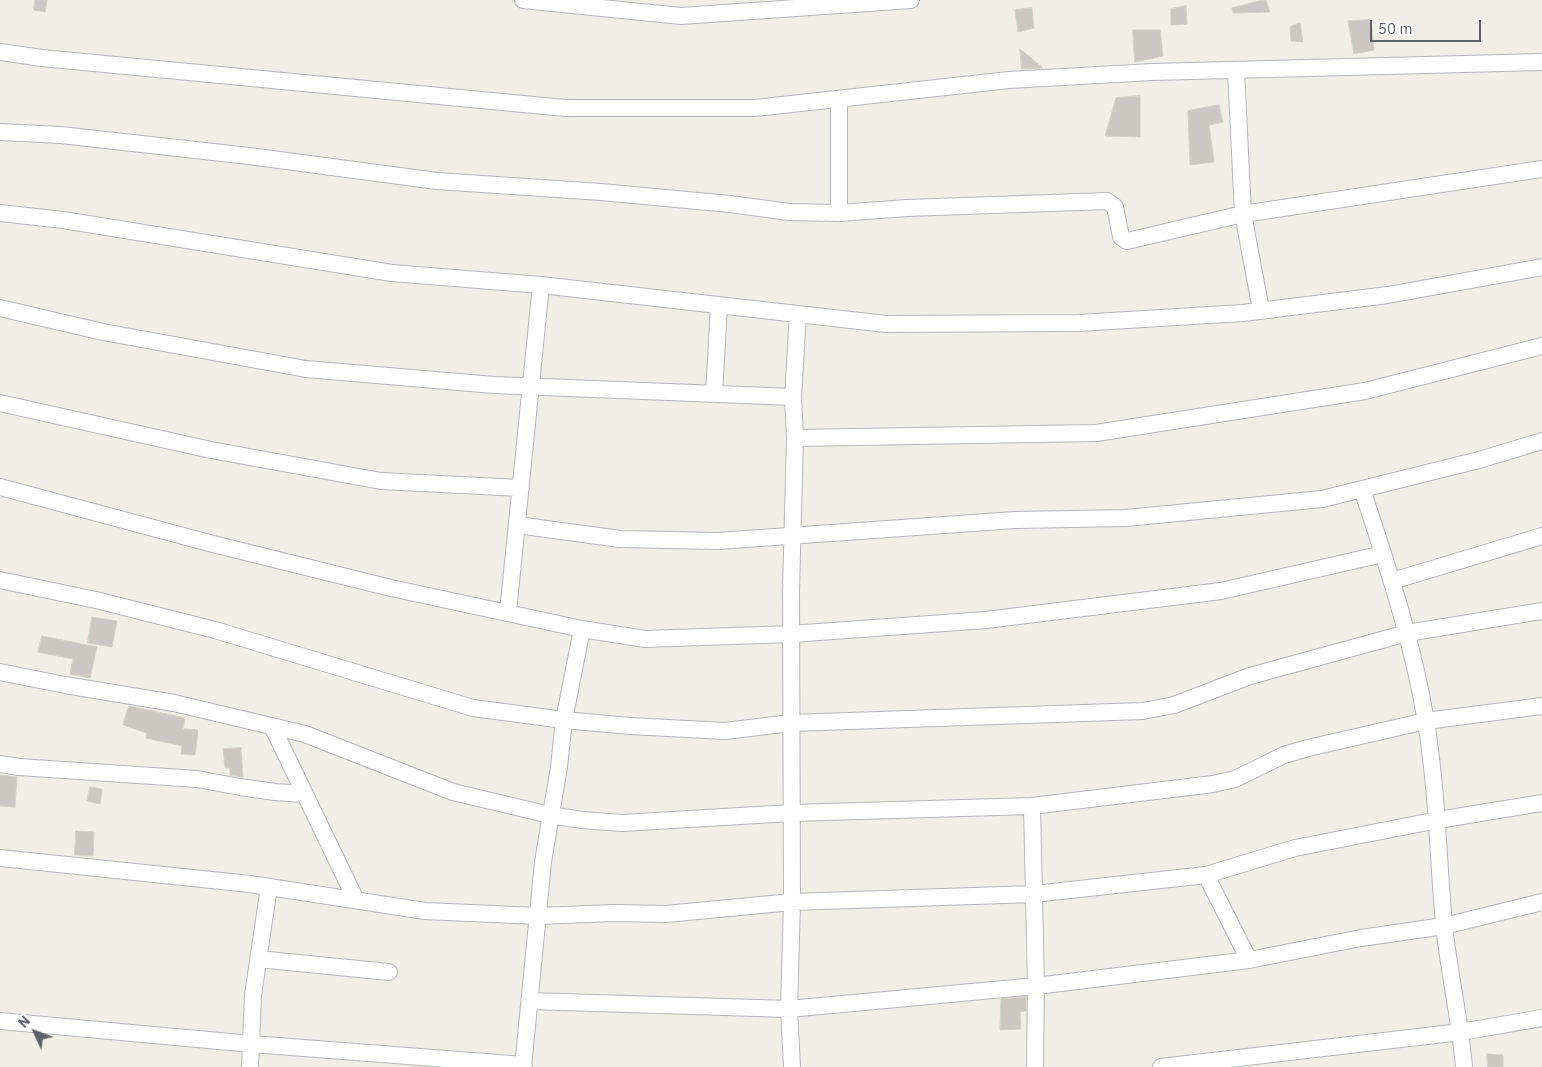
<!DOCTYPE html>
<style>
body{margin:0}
#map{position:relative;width:1542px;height:1067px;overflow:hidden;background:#efeee7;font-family:"IBM Plex Sans",sans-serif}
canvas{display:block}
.north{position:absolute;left:10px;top:1007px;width:50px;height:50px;-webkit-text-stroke:4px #fff;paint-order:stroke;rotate:313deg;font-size:14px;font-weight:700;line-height:20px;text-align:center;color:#5e6166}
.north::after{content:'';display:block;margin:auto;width:18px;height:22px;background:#5e6166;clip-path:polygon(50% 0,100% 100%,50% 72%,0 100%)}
.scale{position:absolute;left:1370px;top:20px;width:111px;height:22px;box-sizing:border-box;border:2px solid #5e6166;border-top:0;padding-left:6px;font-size:15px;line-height:18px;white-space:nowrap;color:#5e6166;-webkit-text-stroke:4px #fff;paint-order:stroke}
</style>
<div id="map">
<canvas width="1542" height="1067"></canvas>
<div class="north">N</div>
<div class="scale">50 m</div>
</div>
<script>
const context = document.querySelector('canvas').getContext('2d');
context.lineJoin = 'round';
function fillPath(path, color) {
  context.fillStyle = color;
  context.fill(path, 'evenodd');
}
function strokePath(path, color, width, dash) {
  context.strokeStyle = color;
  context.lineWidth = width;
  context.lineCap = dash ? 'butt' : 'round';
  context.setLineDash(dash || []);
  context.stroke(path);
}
const building = new Path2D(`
 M35,0h12l-2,12 -11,-2z
 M1264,0h2l4,12 -37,1 -1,-5z
 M1186,6l1,18 -16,1v-16z
 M1032,8l2,20 -16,4 -3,-22z
 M1371,20l3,30 -20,4 -6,-33z
 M1300,23l3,19 -12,-1 -1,-14z
 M1133,30h27l3,26 -28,6z
 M1020,49l23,19 -21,1z
 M1140,96v41l-35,-1 11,-38z
 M1219,105l4,17 -14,3 5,37 -24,3 -2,-54z
 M92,617l25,4 -5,26 -24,-4z
 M42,636l55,11 -7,31 -20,-4 3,-15 -35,-7z
 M129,706l56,12 -2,11 15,1 -3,25 -14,-1 1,-8 -36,-8 1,-5 -24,-8z
 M241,748l2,29h-2l-11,-2v-7h-5l-2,-19z
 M0,775l17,2 -2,30 -15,-1z
 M90,787l12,2 -2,15 -13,-3z
 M76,831l18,1 -1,24 -18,-1z
 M1026,997v14l-6,1 1,17 -21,1 1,-31z
 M1487,1054l16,1v12h-15z`);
fillPath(building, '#cbc8c4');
strokePath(building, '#d3d0c5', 1);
const minor = new Path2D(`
 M523,0l158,16 230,-16
 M0,52l42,6 523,50h190l254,-28 143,-8 390,-10
 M1236,71l7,143 18,96
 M0,132l61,3 188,21 188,25 164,11 129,12 59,8 50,1 68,-5 200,-7 8,6 6,30 6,4 116,-27 299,-45
 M0,213l63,7 329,53 149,12 345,39 192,-1 165,-10 145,-18 154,-28
 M839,213v-114
 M0,308l103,24 203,37 188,16 299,12
 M714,394l5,-88
 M0,403l211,47 170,31 140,7
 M795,438l301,-5 269,-42 177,-45
 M0,487l213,57 178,44 191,41 63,10 146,-5 195,-14 235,-29 162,-37
 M1362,489c25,76 51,153 64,233 11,67 12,135 18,203 5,48 16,94 20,142
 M517,525l103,14 98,2 297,-21 111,-2 196,-19 157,-39 63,-19
 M0,580l96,20 119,30 258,78 91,12 66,6 95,5 66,-8 352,-12 31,-6 76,-29 157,-43 135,-22
 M1392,581l150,-45
 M508,612l33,-327
 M0,672l65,13 109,18 131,31 148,58 97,23 32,5 40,3 169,-10 241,-7 181,-22 22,-5 49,-24 24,-7 118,-27 116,-15
 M272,726l84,174
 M0,764l19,3 178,12 43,8 35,5 29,2
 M1032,806l4,180 -1,81
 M0,858l250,26 175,27 113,5 76,-3 52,1 126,-12 242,-8 172,-19 89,-27 143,-28 104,-17
 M1206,875l43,85
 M258,959l131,13
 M530,1001l259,8 247,-23 213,-26 112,-22 83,-12 98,-24
 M0,1021l252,23 272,21
 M250,1067l3,-72 16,-108
 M523,1067l20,-205 16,-95 5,-47 18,-91
 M792,1067l-3,-58 3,-107 -1,-311 4,-153 -2,-41 5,-83
 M1161,1067l300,-35 81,-14`);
strokePath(minor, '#b4b6ba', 18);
strokePath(minor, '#fff', 16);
</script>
